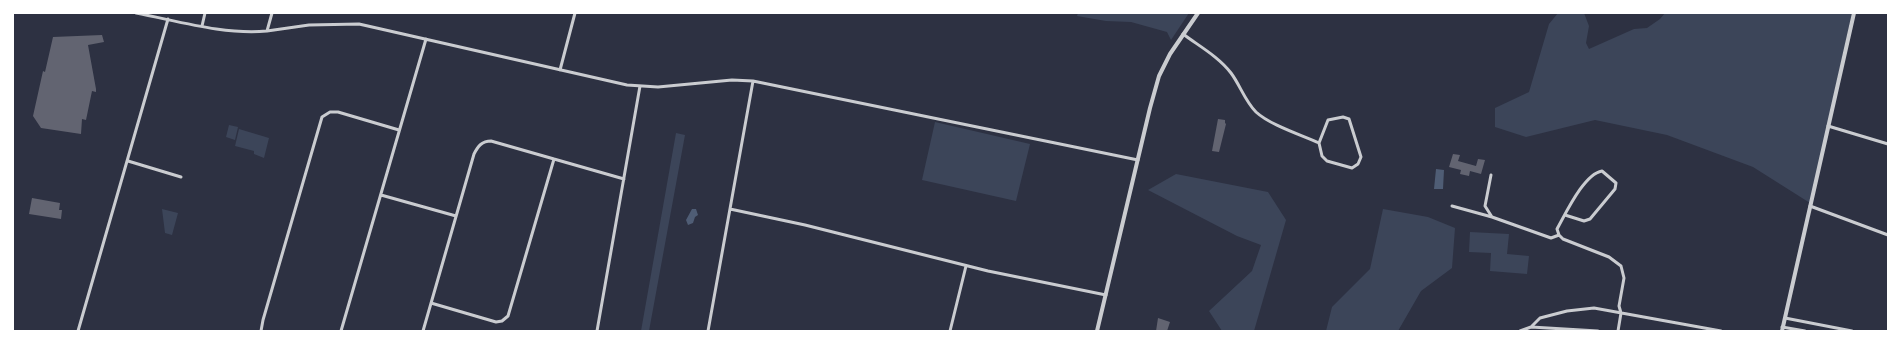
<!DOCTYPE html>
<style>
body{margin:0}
#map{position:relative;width:1901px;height:344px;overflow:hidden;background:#2d3142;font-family:"Fira Sans Condensed",sans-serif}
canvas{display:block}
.frame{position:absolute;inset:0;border:14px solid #fff;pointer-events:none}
</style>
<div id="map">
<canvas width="1901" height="344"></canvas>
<div class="frame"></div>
</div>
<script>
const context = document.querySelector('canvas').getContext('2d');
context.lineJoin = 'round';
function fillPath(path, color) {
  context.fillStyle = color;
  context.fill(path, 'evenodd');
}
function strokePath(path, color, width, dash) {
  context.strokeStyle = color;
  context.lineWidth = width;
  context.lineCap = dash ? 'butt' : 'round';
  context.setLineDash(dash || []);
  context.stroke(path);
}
fillPath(new Path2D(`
 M1078,13h111l-18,27 -4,-8 -36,-10 -25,-1 -29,-5z
 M1558,13h26l5,13 -3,17 3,6 45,-20 13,-1 13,-9 5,-6h187l-42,190 -57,-36 -86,-32 -72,-15 -69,17 -31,-10v-19l34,-16 20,-68z
 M935,122l95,22 -14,57 -94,-21z
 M229,125l9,2 -3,13 -9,-3z
 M239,129l30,9 -5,20 -10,-4v-3l-19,-5z
 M676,133l9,2 -36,196h-8z
 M1176,174l92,18 18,28 -32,111h-32l-13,-20 43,-40 9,-26 -24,-9 -89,-46z
 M162,209l16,4 -6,22 -7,-2z
 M1383,209l45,8 27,11 -3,40 -31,23 -23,40h-72l6,-24 38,-38z
 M1470,232l39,2 -2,20 22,2 -2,18 -37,-3 1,-18 -22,-1z`), '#3c4559');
fillPath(new Path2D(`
 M1436,169l8,1 -1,19h-9z
 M692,209h4l2,6 -3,2 -2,6 -5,2 -2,-5z`), '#4f5d75');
fillPath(new Path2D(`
 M102,35l2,7 -16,3 8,44v3l-4,-1 -6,29 -4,-1 -1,15 -40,-6 -8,-12 10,-45 2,1 8,-35z
 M1218,119l7,1v3l1,1 -7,28 -7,-1z
 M1453,154l7,1 -2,6 18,5 2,-7 7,1 -4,14 -11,-3 -1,5 -9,-2 1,-4 -12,-3z
 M32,198l28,5 -1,7h3l-1,9 -32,-5z
 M1158,318l12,4 -3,9h-11z`), '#626471');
strokePath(new Path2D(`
 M136,13c42,8 88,22 131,18l5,-18
 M202,26l3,-13
 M267,31l42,-6 50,-1 268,61 31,2 74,-7 21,1 385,79
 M1183,34c16,12 36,23 48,39 9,12 14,28 25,39 14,13 45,23 63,31l3,13 5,5 25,7 6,-4 3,-7 -12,-38 -6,-2 -15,3 -9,23
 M560,70l15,-57
 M1828,126l60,18
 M128,161l53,16
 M1491,175l-6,31 7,11 59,21 8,-3
 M381,195l75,21
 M1452,206l40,11
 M1810,206l78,29
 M730,209l75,16 183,46 118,24
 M1565,215l19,6 6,-2 25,-30 1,-6 -14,-12c-18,3 -36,42 -45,58l2,6 4,4 46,18 12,9 3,12 -5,28 2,7 -3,18
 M431,303l65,19 6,-1 6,-5 46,-157
 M1785,318l67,13
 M1531,327l9,-9 27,-7 27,-3 127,23
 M1782,327l23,4
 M78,331l90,-312
 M261,331l2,-11 59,-203 8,-5h8l61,18
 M341,331l85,-292
 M423,331l51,-177c4,-8 8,-13 17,-13l133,38
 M597,331l43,-245
 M708,331l45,-250
 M950,331l16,-65
 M1520,331l11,-4 67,4`), '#caccd0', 3);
strokePath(new Path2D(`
 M1097,331l53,-223 9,-32 11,-22 28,-41
 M1782,331l72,-318`), '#caccd0', 4);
</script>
